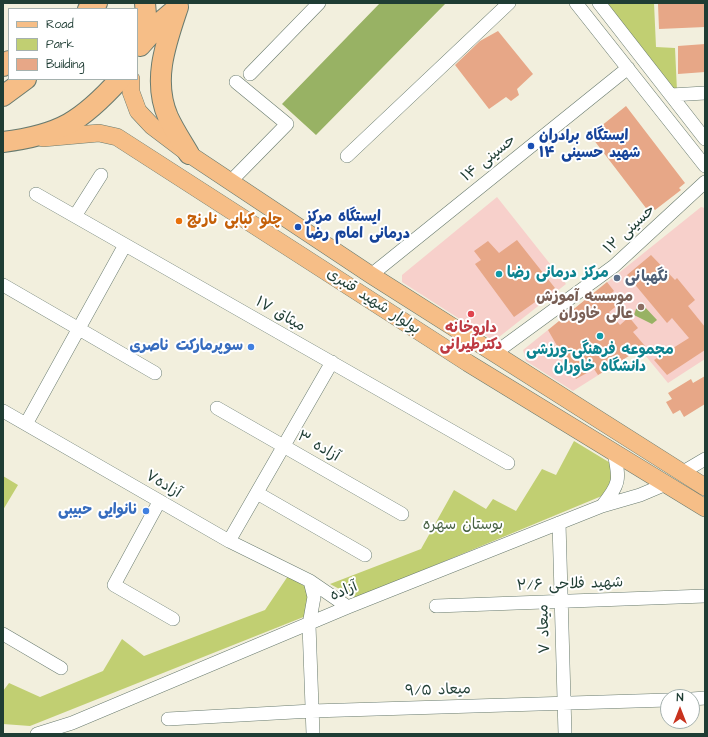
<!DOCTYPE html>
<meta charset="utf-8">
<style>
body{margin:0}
#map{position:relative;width:708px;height:737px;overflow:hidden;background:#f2efdd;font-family:"Architects Daughter",sans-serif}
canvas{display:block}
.frame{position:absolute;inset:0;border:4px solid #1f3d34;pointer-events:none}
.legend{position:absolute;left:8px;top:8px;width:130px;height:72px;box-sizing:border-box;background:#fff;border:1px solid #a5b1ae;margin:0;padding:5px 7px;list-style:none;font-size:12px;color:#1f3d34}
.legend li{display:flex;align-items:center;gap:8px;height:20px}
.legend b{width:20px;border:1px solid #a5b1ae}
.north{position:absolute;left:660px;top:689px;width:40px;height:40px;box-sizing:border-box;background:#fff;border:1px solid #a5b1ae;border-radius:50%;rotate:0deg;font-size:11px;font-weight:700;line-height:16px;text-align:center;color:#1f3d34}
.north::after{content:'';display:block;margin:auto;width:14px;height:18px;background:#c8321e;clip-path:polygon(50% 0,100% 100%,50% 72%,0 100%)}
</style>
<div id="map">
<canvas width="708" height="737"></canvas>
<div class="frame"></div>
<ul class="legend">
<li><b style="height:5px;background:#f6be87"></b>Road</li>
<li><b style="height:11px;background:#c1cf72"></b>Park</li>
<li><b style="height:11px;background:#e7a787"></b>Building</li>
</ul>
<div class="north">N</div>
</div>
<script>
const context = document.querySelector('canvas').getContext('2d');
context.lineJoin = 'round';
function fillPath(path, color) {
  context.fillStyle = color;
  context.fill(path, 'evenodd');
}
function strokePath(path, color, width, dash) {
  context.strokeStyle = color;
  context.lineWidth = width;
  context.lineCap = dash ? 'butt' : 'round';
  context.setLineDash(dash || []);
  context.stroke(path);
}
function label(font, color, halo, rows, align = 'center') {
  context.font = font + ' "Architects Daughter","Playpen Sans Arabic",sans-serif';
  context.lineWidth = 4;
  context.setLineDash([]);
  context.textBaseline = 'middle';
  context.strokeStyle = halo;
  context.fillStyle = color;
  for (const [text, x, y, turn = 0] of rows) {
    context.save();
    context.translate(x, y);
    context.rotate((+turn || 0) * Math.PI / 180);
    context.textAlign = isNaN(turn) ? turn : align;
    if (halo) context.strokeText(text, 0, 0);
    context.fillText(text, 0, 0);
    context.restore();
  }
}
fillPath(new Path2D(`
 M497,197l69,87 -72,57 -92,-59v-7z
 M701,207l4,1v151l-37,24 -28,-34 -67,42 -47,-30 -3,-11z`), '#f7d0cb');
fillPath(new Path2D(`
 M601,3h53l2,44 19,1 2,43h-4z
 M574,441l38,23 3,17 -6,12 -253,105 -26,-14 91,-35 33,-59 32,19 7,-10 23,12 26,-42 14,6z
 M3,476l15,9 -15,25z
 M288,576l21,13 -3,27 -276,110 -27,-2v-33l6,-8 31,14 63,-26 19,-32 22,17 121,-46z`), '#c1cf72');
fillPath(new Path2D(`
 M380,3h66l-130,132 -34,-31z
 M643,305l14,15 -5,4 -18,-9 2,-6z`), '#98b264');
fillPath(new Path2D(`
 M705,3v24l-46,2 -1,-25z
 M498,31l35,43 -16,15 2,6 -8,6 -5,-4 -17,12 -34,-44 25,-24z
 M705,44v28l-27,2v-28z
 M626,106l59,77 -6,5 2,2 -26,20 -2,-2 -4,4 -59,-77z
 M517,240l38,48 -41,29 -39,-53 6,-4 -7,-9 14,-10 11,12z
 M651,255l24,25 2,-2 18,22 -7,6 17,21v23l-38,25 -13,-15 35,-22 -17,-20 -5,5 -40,-48z
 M607,282l7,9 -4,3 9,10 -10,8 11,13 9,-8 9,11 -5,4 12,14 -47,29 -4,-6 -18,10 -28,-49z
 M705,376v28l-21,13 -4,-7 -7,4 -7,-12 6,-3 -4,-6 23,-14 2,4z`), '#e7a787');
const minor = new Path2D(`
 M576,3l129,163
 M599,3l106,136
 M250,74l69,-71
 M671,95l34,-2
 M347,156l162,-153
 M230,182l57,-58 -51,-42
 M36,194l472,269
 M75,216l26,-41
 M371,275l257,-207
 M3,285l152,88
 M495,353l119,-87 91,-84
 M217,408l185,106
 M3,411l226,130 81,40 38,26
 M26,424l99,-179
 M683,472l22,-13
 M257,493l108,62
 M159,502l-45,83 59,34
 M602,506c18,-22 18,-26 12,-53
 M559,523l6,211
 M229,541l103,-179
 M310,581l4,16 -5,28 4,109
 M436,606l269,-10
 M3,634l58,34
 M692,699l13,-1
 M168,719l144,-8 356,-11
 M37,734l35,-11 276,-116 254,-101 38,-11 26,-11`);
const major = new Path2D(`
 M131,79v13l7,19 14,15 37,28 182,121 334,212
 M43,138l56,-5 18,4 351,226 237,145`);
const highway = new Path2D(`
 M178,7c-12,36 -26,73 -10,110 6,13 14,25 21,37
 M88,9l9,-6
 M140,44l6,-29 -1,-12
 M140,46l23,-26 13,-11
 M3,66l6,-5
 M3,96l23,-17
 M3,142c57,-7 79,-21 117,-63`);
strokePath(minor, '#697b6f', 14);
strokePath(major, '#697b6f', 18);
strokePath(highway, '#697b6f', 22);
strokePath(minor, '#fff', 13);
strokePath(major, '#f6be87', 17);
strokePath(highway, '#f6be87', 20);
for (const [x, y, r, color] of [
 [531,146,4,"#1a4fb4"],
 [179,221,4,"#e8710a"],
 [298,227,4,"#1a4fb4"],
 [499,274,4,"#0f9aa8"],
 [617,278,4,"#5c6f8a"],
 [641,307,4,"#8d6e63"],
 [471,314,4,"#e0444e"],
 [600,336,4,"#0f9aa8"],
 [251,347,4,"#3f7fe0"],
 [146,511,4,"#3f7fe0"]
]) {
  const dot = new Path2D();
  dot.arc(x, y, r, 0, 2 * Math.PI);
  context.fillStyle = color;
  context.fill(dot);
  strokePath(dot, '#fff', 1.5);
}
label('bold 15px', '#164399', '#fff', [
 ["ایستگاه برادران",539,137],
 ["شهید حسینی ۱۴",539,154],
 ["ایستگاه مرکز",306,218],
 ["درمانی امام رضا",306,235]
], 'left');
label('15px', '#1f3d34', '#fff', [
 ["حسینی ۱۴",489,159,-39],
 ["حسینی ۱۲",630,230,-43],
 ["بولوار شهید قنبری",373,302,33],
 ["میثاق ۱۷",280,315,30],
 ["آزاده ۳",318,447,30],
 ["آزاده۷",163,485,31],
 ["شهید فلاحی ۲/۶",570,585,-2],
 ["آزاده",344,592,-23],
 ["میعاد ۷",545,629,-92],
 ["میعاد ۹/۵",438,691,-2]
]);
label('bold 15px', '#c56008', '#fff', [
 ["چلو کبابی نارنج",187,221]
], 'left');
label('bold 15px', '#0d838f', '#fff', [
 ["مرکز درمانی رضا",507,274],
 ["مجموعه فرهنگی-ورزشی",600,351,"center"],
 ["دانشگاه خاوران",600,368,"center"]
], 'left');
label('bold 15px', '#4e5e75', '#fff', [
 ["نگهبانی",625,278]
], 'left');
label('bold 15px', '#785e54', '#fff', [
 ["موسسه آموزش",633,298],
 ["عالی خاوران",633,315]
], 'right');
label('bold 15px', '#be3a42', '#fff', [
 ["داروخانه",471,329],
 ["دکترطیرانی",471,346]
]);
label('bold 15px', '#366cbe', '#fff', [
 ["سوپرمارکت ناصری",243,347],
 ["نانوایی حبیبی",138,511]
], 'right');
label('15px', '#486244', '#fff', [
 ["بوستان سهره",463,526]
]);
</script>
